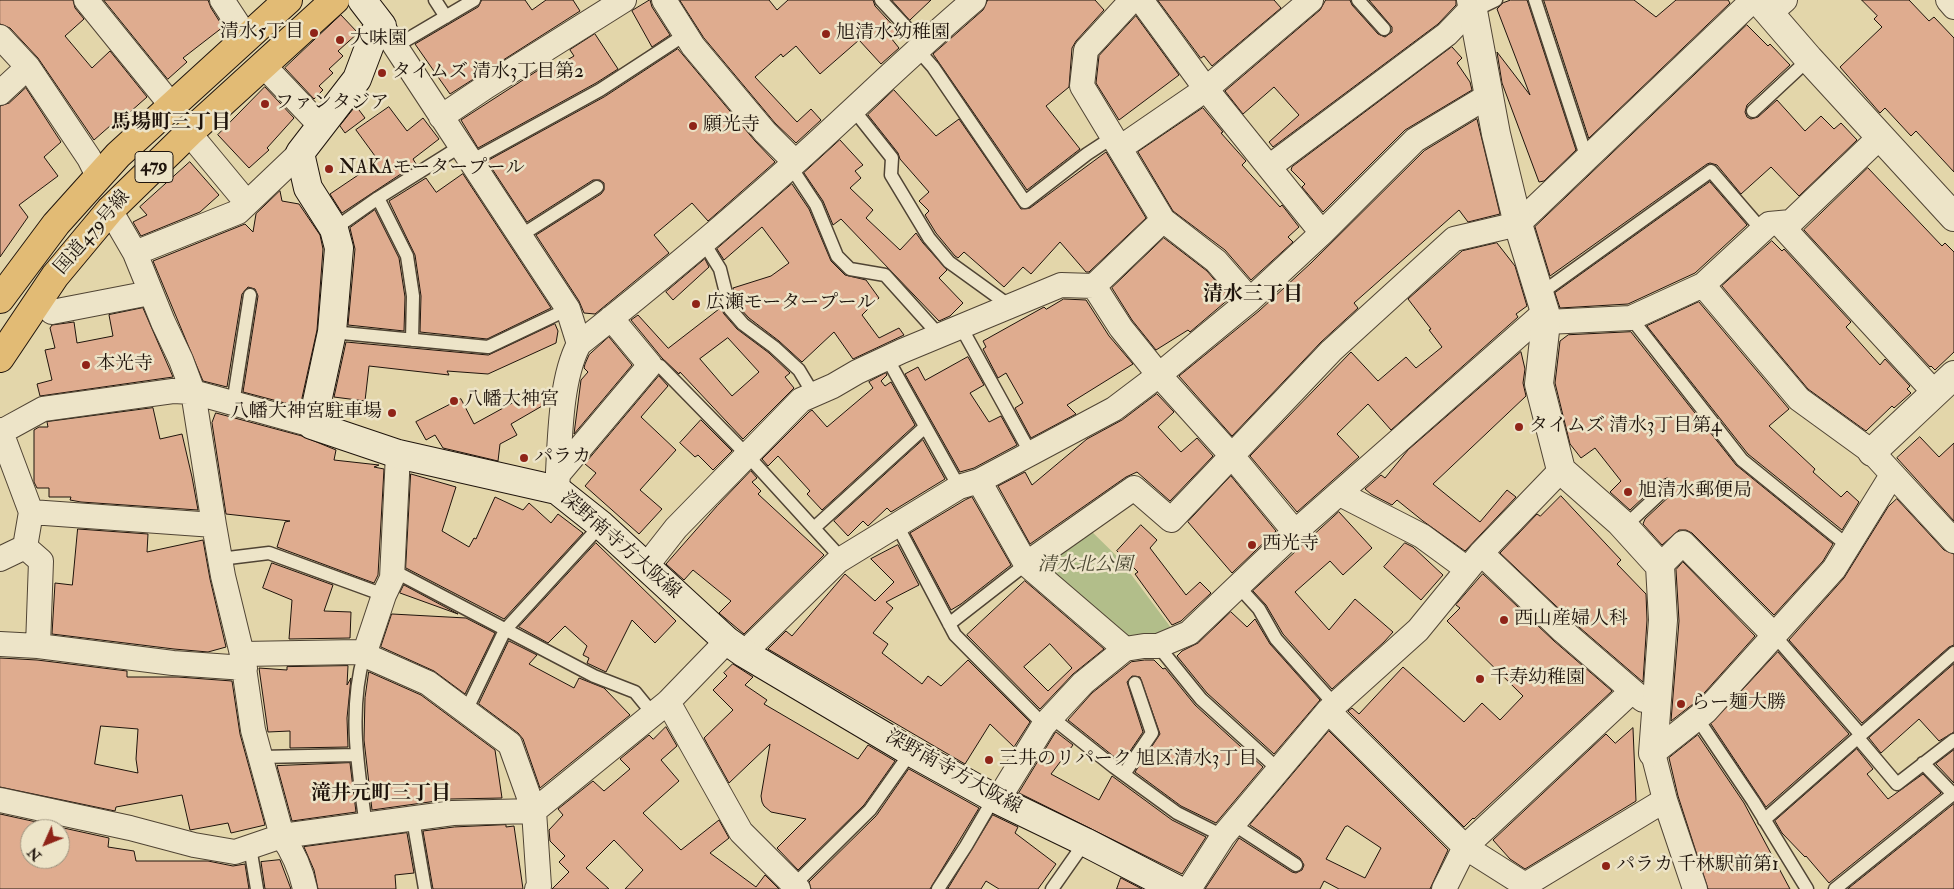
<!DOCTYPE html>
<meta charset="utf-8">
<style>
body{margin:0}
#map{position:relative;width:1954px;height:889px;overflow:hidden;background:#e3d6aa;font-family:"IM FELL Double Pica",serif}
canvas{display:block}
.north{position:absolute;left:20px;top:819px;width:50px;height:50px;box-sizing:border-box;background:#ede4c8;border:1px solid #9b917d;border-radius:50%;rotate:226deg;font-size:14px;font-weight:700;line-height:20px;text-align:center;color:#1f140c}
.north::after{content:'';display:block;margin:auto;width:18px;height:22px;background:#8f2418;clip-path:polygon(50% 0,100% 100%,50% 72%,0 100%)}
</style>
<div id="map">
<canvas width="1954" height="889"></canvas>
<div class="north">N</div>
</div>
<script>
const context = document.querySelector('canvas').getContext('2d');
context.lineJoin = 'round';
function fillPath(path, color) {
  context.fillStyle = color;
  context.fill(path, 'evenodd');
}
function strokePath(path, color, width, dash) {
  context.strokeStyle = color;
  context.lineWidth = width;
  context.lineCap = dash ? 'butt' : 'round';
  context.setLineDash(dash || []);
  context.stroke(path);
}
function label(font, color, halo, rows, align = 'center') {
  context.font = font + ' "IM FELL Double Pica","Noto Serif JP",serif';
  context.lineWidth = 5;
  context.setLineDash([]);
  context.textBaseline = 'middle';
  context.strokeStyle = halo;
  context.fillStyle = color;
  for (const [text, x, y, turn = 0] of rows) {
    context.save();
    context.translate(x, y);
    context.rotate((+turn || 0) * Math.PI / 180);
    context.textAlign = isNaN(turn) ? turn : align;
    if (halo) context.strokeText(text, 0, 0);
    context.fillText(text, 0, 0);
    context.restore();
  }
}
fillPath(new Path2D(`
 M1087,527l43,42v4l45,60 -51,10 -84,-76z`), '#b2be8a');
const building = new Path2D(`
 M0,0h73l2,8 9,11 -19,17 27,32 18,-17 37,46 -26,23 -2,-2 -25,22 -56,-82 -28,-30 -10,-4z
 M104,0h104l3,8 12,19 -40,31 4,4 -19,17z
 M482,0h43l7,10 14,-10h27l7,11 -130,83 -35,-50 63,-37z
 M650,0l2,7 18,28 -18,12 -20,-36z
 M680,0h89l8,10 11,-10h85l2,6 23,25 -7,7 8,10 -18,16 -22,-24 -39,34 -24,-28 -13,11 -2,-3 -26,23 42,45 14,-13 10,11 -25,23 -21,-20 -71,-85z
 M892,0h39l-21,20z
 M988,0h107l9,10 -28,31 -4,7 -3,39 -23,19 34,43 -53,41 -94,-136 50,-44z
 M1158,0h116l7,8 -69,58 -8,-10 -3,2z
 M1326,0h24l2,5 26,29 7,3 7,-5v-5l-23,-27h87v5l-18,19 -165,123 -4,-5 30,-27 -25,-28 -31,27 -18,-23 95,-81z
 M1511,0h16l49,150 -32,31 -5,1 -37,-99 -5,-31 33,43 -33,-86 6,-6z
 M1544,0h90l22,17 20,-17h52l2,3 -141,135z
 M1862,0h47l20,21 5,-4 20,21v134l-38,-41 -5,5 -26,-28 -5,5 -40,-46 42,-40 -8,-8 3,-3z
 M341,15l17,18 -20,18 5,5 -14,13 4,4 -14,13 4,4 -9,9 -29,-31z
 M1136,16l43,59 -60,45 -23,-37 3,-27z
 M1747,25l21,21 2,-2 20,21 -43,40 -2,7 2,5 4,2 7,-2 19,-17 28,31 16,-15 13,13 7,-6 16,17 -58,56 -28,-29 -30,27 -24,-29 -7,-2 -3,1 -157,112 -15,-49z
 M595,34l23,35 -22,14 -118,65 -17,-28 79,-51 3,5 31,-18 -4,-6z
 M1452,47l10,11 -5,5 13,19 2,8 -67,40 -82,82 -21,-25 3,-3 -14,-14 1,-3z
 M678,49l77,92 20,21 -67,59 -16,-18 -38,32 15,18 -74,61 -11,-1 -5,-12 -43,-66 65,-41 3,-4v-7l-4,-3h-7l-66,42 -40,-61 117,-64z
 M265,87l29,31 -27,30 2,2 -20,18 -31,-33z
 M26,88l35,54 -17,15 14,19 -39,29 9,12 -28,40v-151l9,-3z
 M894,90l42,46 23,-17 62,90 9,-1 76,-56 40,66 -57,54h-3l-26,-30 -29,32 -8,-7 -19,20 -40,-35 -6,6 -3,-2 -19,-23 -11,-18 4,-4 -10,-10 10,-9 -29,-33 -2,-6 -30,-38z
 M356,106l9,12 -20,15 -5,-7z
 M389,107l18,24 16,-13 16,21 -26,20 3,5 -74,49 -12,-19 46,-31 -4,-5 3,-2 -19,-26z
 M1203,108l20,24 -2,1 25,28 -4,4 38,42 2,-2 17,22 -11,10 5,5 -42,38 -26,-30 -52,-39 -35,-59z
 M1477,119l23,95 -32,8 -9,-12 -105,93 4,5 -37,34 -89,94 -53,-60 80,-65 52,-48 113,-112z
 M840,140l23,25 -8,6 6,7 -11,10 23,22 -7,8 34,32 16,-17 7,10 24,27 -8,8 24,25 -13,13 -11,5 -98,-102 -8,6 -10,-24 -19,-28z
 M190,162l29,33 -19,17 -59,24 -8,-14 14,-7 -7,-8z
 M1868,168l74,78 3,-3 9,9v100l-19,18 -4,-4 -1,1 -126,-137z
 M463,174l88,134 -64,31 -67,-7 1,-36 -6,-41 -26,-54 37,-23 10,14z
 M1710,182l37,43 -52,48 -67,31 -68,4 -5,-15z
 M792,184l17,25 22,52 14,14 21,5 13,18 -17,17 17,23 20,-10 5,7 -51,24 -19,-27 -32,30 -23,-21 -30,-23 -12,-13 -4,-17 38,-12 18,-13 -27,-36 -38,33 -7,-11z
 M280,191l2,10 17,3 21,31 3,14 -6,81 -17,77 -57,-15 15,-96 -3,-7 -7,-2 -6,7 -15,93 -24,-6 -50,-120 92,-37 8,8 3,-18z
 M375,210l24,48 6,39 -1,34 -56,-6 7,-76 -5,-21z
 M1164,238l43,33 23,27 -40,34 -2,-2 -32,20 -24,-30 -20,-32z
 M1772,241l10,10 2,-2 67,73 -5,5 34,38 5,-6 25,27 -3,3 4,4 -17,15 -2,-2 -26,25 -58,-42 -86,-103z
 M1497,243l18,23 12,40 -11,8 2,3 -127,113 -23,-26 -31,30 22,23 -62,55 -47,-56 101,-104 27,29 28,-24 10,11 26,-21 -13,-17 2,-1 -23,-30 54,-48z
 M705,259l4,8 -36,33 -7,-8z
 M1064,299l22,1 23,36 24,28 -66,41 9,9 -45,24 -16,-30 8,-5 -17,-30 -8,5 -15,-29 3,-2 -3,-6 61,-34 2,2z
 M1699,302l90,107 -20,17 46,43 -2,3 28,25 6,-6 12,11 -17,28 -94,-76 -101,-128z
 M143,308l30,69 -133,19 -3,-12 15,-4 -7,-30 10,-2 -5,-20 2,-3 22,-3 3,21 36,-7 -4,-21z
 M721,308l3,6 13,15 32,24 21,20 -5,4 9,11 -51,51 -63,-67 -1,2 -17,-16 -31,-38 7,-5 30,33zM728,338l31,34 -27,24 -32,-37z
 M555,324l3,7 -2,12 -68,31 -41,-3 2,4 -80,-9 -4,35 -31,-4 12,-55 142,13z
 M1631,332l105,133 97,79 -10,17 -49,54 -82,-82 -6,-3h-7l-17,15 -19,-21 2,-5 29,-27 2,-7 -2,-5 -7,-2 -5,2 -32,30 -20,-18 11,-11 -26,-33 -14,10 -11,-14 -15,-61 5,-42 8,-6z
 M609,337l23,28 -58,69 7,-54 7,-8 -4,-4 1,-4 4,-9z
 M1521,352l4,17 -2,14 3,13 -93,88 47,38 27,-32 9,7 -51,54 -42,-30 -26,-21 -5,5 -21,-11 -6,-5 16,-14 4,3 23,-28z
 M968,357l16,28 -14,8 19,29 12,-6 16,29 -43,23 -14,4 -55,-98 13,-7 7,13z
 M886,373l1,2 -6,6 4,5 6,-4 24,43 -93,85 -15,-16 3,-3 -32,-35 -10,10 -6,-7 47,-47 3,-2 15,17 46,-39 -4,-6z
 M659,376l9,10 -27,31 35,33 -36,40 22,19 -23,25 -54,-48 11,-13 -11,-9z
 M1157,394l17,18 -16,15 23,25 16,-14 16,18 -43,45 -33,-29 -11,5 -96,67 -32,-58 27,-14 7,13 55,-46 35,-19z
 M461,399l13,25 42,-23 33,1 -38,22 6,11 -17,9 -2,17 -55,-13 -8,-13 -9,5 -10,-18z
 M153,408l7,31 22,-5 10,43 6,33 -117,-8 -11,-2 1,-3h-22v-9h-12l-3,-6v-52l5,-3h9l-1,-5z
 M216,413l86,23 34,14 -2,10 45,5 -5,2 10,2 -6,106 -4,8 -97,-36 8,-25 5,-1 -64,-7 -14,-91z
 M701,420l31,31 -19,19 -15,-15 -3,2 -15,-14z
 M1920,437l19,20 15,-14v78l-57,-63z
 M923,440l22,39 -54,33 -4,-4 -19,18 -5,-5 -15,15 -14,-15z
 M751,471l6,7 -5,4 9,9 -3,3 66,61 -80,79 -25,-21 12,-12 -38,-31 -9,10 -18,-16 51,-58z
 M411,474l45,13 -14,44 27,16 5,-9 2,1 19,-42 28,13 6,-7 22,20 7,-9 25,19 -79,86 -98,-51z
 M1231,476l45,55 -44,42 -44,-51z
 M1561,496l60,64 -4,4 29,30 1,26 -4,62 -71,-61 -72,-68 37,-39 3,2z
 M972,497l39,68 -50,39 -10,6 -41,-77 55,-33z
 M1897,499l47,51 10,4v91l-5,2 -87,76 -73,-83 55,-62 44,-71z
 M1339,512l33,36 -29,27 -13,-14 -35,31 34,38 26,-31 38,33 -9,10 -52,47 -49,-55 -17,-29 -13,-14z
 M1141,525l16,15 -7,8 36,47 14,-13 11,11 -30,28 -9,4 -37,-51 3,-2 -21,-21z
 M78,529l70,5 -1,18 56,-12 7,39 16,68 -18,5 -34,-3 -122,-15 3,-51 17,2z
 M596,543l80,78 -21,22 -23,-23 -26,52 -19,-9 2,-5 -6,-3 4,-9 -22,-20 -17,17 -29,-16z
 M1405,543l8,4 30,28 -22,25 -37,-33z
 M898,545l21,40 -33,17 7,6 -20,25 15,11 -6,9 40,31 6,-8 13,10 27,-26 62,62 -16,25 -24,-23 -25,40 -197,-115 18,-18 6,5 53,-62 30,27 19,-19 -23,-23z
 M1683,562l72,74 -58,65 -26,20 8,-100 -3,-51z
 M272,563l61,22 -9,26 27,1 -1,26 -61,1 3,-39 -29,-12z
 M1483,574l71,67 58,50 -138,128 -1,-1 -9,9 -116,-116 4,-3 7,6 44,-47 61,55 18,-19 18,17 23,-24 -76,-75 13,-13 -4,-3z
 M1025,581l79,68 -31,25 -33,35 -73,-74zM1050,644l22,24 -24,23 -24,-24z
 M404,585l54,29 -58,-21z
 M1231,612l16,15 8,-8 15,25 50,56 -46,54 -67,-61 -30,-37 5,-5 16,-8z
 M392,614l74,4 29,15 -30,61 -31,-23 -53,-24z
 M509,641l28,14 -8,9 45,24 5,-10 25,10 26,27 -90,73 -17,-49 -5,-6 -39,-29z
 M1778,652l71,82 -83,73 -55,-83z
 M0,658l37,2 90,11v6h51l54,4 8,53 25,91 -34,8 -3,-10 -38,7 -8,-35 -66,12 -1,4 -115,-24zM101,726l37,3 -2,30 2,14 -43,-9z
 M1145,660h9l9,9 2,-1 30,37 68,62 -47,56 -35,-17 -46,-34 25,-38 -20,-57 -8,-1 -5,6 16,50 -21,31 -54,-43 24,-27 39,-31z
 M733,664l20,13 -8,8 22,15 -3,4 94,55 10,-14 27,16 -31,44 -66,65 -21,-22 29,-29 -35,-7 -7,-6 -2,-4 -1,-6 9,-52 -41,39 -25,-45 29,-28 -20,-20 14,-14 -3,-3z
 M1954,664v68l-15,9 -20,-22 -38,34 -12,-15z
 M348,666l-1,19 4,-7 -4,40 1,29 -58,1v-17l-22,1 -9,-64 28,2v-3z
 M369,672l52,23 74,55 7,48 -51,1 -79,11 -8,-70 1,-42z
 M666,727l11,19 -16,14 18,21 -36,32 38,37 38,-30 10,18 -19,15 46,34 9,-12 14,14h-154l18,-19 -29,-30 -28,28 23,21h-57l17,-17 -10,-10 6,-6 -15,-15 -1,-11 14,-15 -5,-6 35,-28 11,10 26,-22 -10,-10 29,-24 4,4z
 M1633,728l3,73 -111,68 -15,-10 -17,-19 113,-106 9,9z
 M1329,731l119,119 -18,39h-91l-15,-8 -4,8h-115l34,-51 53,34 4,1 6,-3 2,-5 -4,-7 -50,-33zM1348,826l33,22 -16,30 -39,-19 19,-32z
 M1056,732l17,13 -22,29 48,26 13,-24 60,44 34,17 -24,37 -163,-81z
 M1698,735l46,68 46,86h-82l-30,-93 -9,-38z
 M1857,749l16,20 -6,5 21,25 35,-25 18,19 -112,90 -23,-27 -1,1 -23,-24 -7,-12z
 M1954,750v33l-18,-19z
 M350,763l6,49 -64,9 -15,-55z
 M909,769l70,39 -49,81h-119l-2,-7 67,-66z
 M1954,804v85h-106z
 M0,814l109,24 -1,9 26,4 2,10h72l25,5 12,-2 4,25h-249zM30,829h30v30h-30z
 M993,815l25,12 -3,6 41,31 -18,25h-39l-13,-8 -5,8h-33z
 M506,825v2l8,-1 9,63h-90l-10,-58 31,-4z
 M407,833l7,40 -19,2 1,14h-78l-4,-19 -10,-23z
 M280,860l11,29h-26l-4,-27z
 M1121,878l21,11h-25z`);
fillPath(building, '#dfac8f');
strokePath(building, '#1f140c', 1);
const service = new Path2D(`
 M435,0l11,17
 M881,0l41,44
 M1358,0l26,29
 M1535,0l52,159
 M1473,11l23,-11
 M396,46l78,-46
 M917,49l16,18 92,135 62,-48 26,-17
 M853,109l39,49 -1,17 38,63 20,24 61,44
 M1753,111l56,-52
 M471,161l129,-71 86,-56
 M791,167l25,38 21,51 13,13 35,6 54,60
 M378,198l29,58 6,40 -1,44
 M334,229l44,-31 83,-52
 M520,236l77,-49
 M704,243l16,26 10,40 13,15 31,23 25,23 15,25
 M1540,294l171,-123 50,58
 M1631,318l111,142 106,86
 M961,327l70,127
 M332,332l156,15 80,-38
 M887,358l72,129
 M650,365l10,1 88,90 94,103
 M233,404l17,-109
 M897,525l58,110 89,90
 M1624,527l44,-41
 M814,528l111,-101
 M220,559l49,-6 115,42
 M392,570l202,106 41,16 18,22
 M1238,586l21,23 17,30 59,66
 M949,624l77,-60
 M1774,635l87,100
 M1158,646l43,53 78,71
 M364,655c-16,56 -6,114 2,171
 M466,711l39,-81 96,-105
 M1051,717l63,50 63,46 46,23
 M1697,718l56,83 54,88
 M1858,738l39,46 57,-44
 M260,757l97,-2
 M1923,763l31,32
 M1124,774l28,-41 -17,-50
 M413,819l12,70
 M1764,820l190,-167
 M1233,824l63,41
 M250,847l7,42
 M794,885l76,-75 41,-58
 M938,889l28,-43 28,-48
 M1052,889l33,-47
 M1835,889l118,-95`);
const minor = new Path2D(`
 M86,0l86,106
 M222,0l25,38
 M664,0l29,46 72,86 30,30
 M1141,0l65,89 105,-89
 M1948,0l6,7
 M1769,14l16,-14
 M382,26l186,283 11,35
 M0,37l28,30 61,91 10,20
 M264,66l56,59
 M0,93l28,-26
 M441,117l46,-31 137,-86
 M189,133l58,70
 M1120,148l86,-59 116,144
 M1269,167l178,-133 26,-27
 M1163,220l53,41 34,39
 M1779,223l156,170
 M135,253l103,-41 62,-59
 M1703,285l96,114 73,53 82,89
 M1094,286l27,42 38,47 73,81 63,76
 M52,312l98,-19
 M1546,322l85,-4 72,-33 66,-61 22,-2 90,-86
 M0,430l1,2 42,-23 130,-18 20,1 119,33
 M559,473l91,-108 -39,-47
 M979,481l47,83 108,-76 37,32 160,-169 123,-112 64,-15 235,-224
 M557,490c3,-43 2,-109 22,-146 72,-57 142,-115 210,-176 62,-55 121,-114 185,-168
 M1340,494l82,42 45,33
 M31,512l183,13 -21,-133 -12,-32 -18,-38 -28,-69 -25,-43
 M214,525l9,51 19,78 11,76 29,106c11,16 19,34 23,53
 M25,547l16,14 -3,85
 M1481,553l82,78 80,69
 M0,559l25,-12 6,-35 -30,-80
 M1026,564l99,85
 M647,565l29,-37 125,-128 32,-14 24,-14 45,-21 159,-66 33,1 69,-66 -81,-134 4,-36 46,-50
 M1660,566l23,-23 91,92
 M0,644l38,2 135,17 72,5
 M744,653l94,-92 121,-74 20,-6 135,-72 45,-34 91,-75 72,-67 93,-93 73,-44
 M364,655l20,-60 8,-17 6,-124
 M668,702l73,130 57,57
 M1328,711l137,136 60,38 140,-85
 M994,798l10,-8 40,-65 39,-42 42,-34 19,-3h14l31,-13 106,-101 250,-220
 M0,800l130,28 64,17 41,7 47,-16 171,-23 81,-2 -24,-67 -82,-61 -70,-31 -116,2
 M537,889l2,-3 -5,-75 134,-109 59,-61
 M1189,889l34,-53 105,-125 90,-81 63,-77 80,-83
 M1444,889l21,-42 166,-155
 M1695,889l-30,-89 -12,-47 53,-42 128,-142 58,-94`);
const tertiary = new Path2D(`
 M1471,0l25,134 22,90 27,88 1,10 -7,62 22,86 59,52 40,44 3,54 -10,133
 M1758,0l51,59 145,158
 M1872,452l82,-77`);
const secondary = new Path2D(`
 M362,0l20,26 -8,8 -17,45 -57,74 8,35 26,41 5,19 -7,84 -20,93 86,29 159,36 44,35 126,116 17,12 167,99 83,46 91,44 91,47`);
const trunk = new Path2D(`
 M0,299l56,-75 62,-69 170,-155
 M0,358l55,-82 55,-66 79,-77 146,-133`);
strokePath(service, '#504434', 15);
strokePath(minor, '#504434', 26);
strokePath(tertiary, '#504434', 30);
strokePath(secondary, '#1f140c', 30);
strokePath(trunk, '#1f140c', 30);
strokePath(service, '#ede4c8', 12);
strokePath(minor, '#ede4c8', 24);
strokePath(tertiary, '#ede4c8', 28);
strokePath(secondary, '#ede4c8', 28);
strokePath(trunk, '#e2bb75', 28);
for (const [x, y, r, color] of [
 [314,33,5,"#8f2418"],
 [826,34,5,"#8f2418"],
 [340,40,5,"#8f2418"],
 [382,73,5,"#8f2418"],
 [265,104,5,"#8f2418"],
 [693,126,5,"#8f2418"],
 [329,169,5,"#8f2418"],
 [696,304,5,"#8f2418"],
 [86,365,5,"#8f2418"],
 [454,401,5,"#8f2418"],
 [392,413,5,"#8f2418"],
 [1519,427,5,"#8f2418"],
 [524,458,5,"#8f2418"],
 [1628,492,5,"#8f2418"],
 [1252,545,5,"#8f2418"],
 [1504,620,5,"#8f2418"],
 [1480,679,5,"#8f2418"],
 [1681,704,5,"#8f2418"],
 [989,760,5,"#8f2418"],
 [1606,866,5,"#8f2418"]
]) {
  const dot = new Path2D();
  dot.arc(x, y, r, 0, 2 * Math.PI);
  context.fillStyle = color;
  context.fill(dot);
  strokePath(dot, '#ede4c8', 2);
}
for (const [x, y, w] of [
 [154,167,38]
]) {
  const box = new Path2D();
  box.roundRect(x - w / 2, y - 15.5, w, 31, 4);
  context.fillStyle = '#ede4c8';
  context.fill(box);
  strokePath(box, '#1f140c', 1);
}
label('bold 18px', '#1f140c', null, [
 ["479",154,167]
]);
label('19px', '#1f140c', '#ede4c8', [
 ["清水5丁目",304,33,"right"],
 ["旭清水幼稚園",836,34],
 ["大味園",350,40],
 ["タイムズ 清水3丁目第2",392,73],
 ["ファンタジア",275,104],
 ["願光寺",703,126],
 ["NAKAモータープール",339,169],
 ["広瀬モータープール",706,304],
 ["本光寺",96,365],
 ["八幡大神宮",464,401],
 ["八幡大神宮駐車場",382,413,"right"],
 ["タイムズ 清水3丁目第4",1529,427],
 ["パラカ",534,458],
 ["旭清水郵便局",1638,492],
 ["西光寺",1262,545],
 ["西山産婦人科",1514,620],
 ["千寿幼稚園",1490,679],
 ["らー麺大勝",1691,704],
 ["三井のリパーク 旭区清水3丁目",999,760],
 ["パラカ 千林駅前第1",1616,866]
], 'left');
label('19px', '#1f140c', '#ede4c8', [
 ["国道479号線",93,233,-49],
 ["深野南寺方大阪線",620,546,41],
 ["深野南寺方大阪線",953,773,29]
]);
label('italic 19px', '#4b4732', '#ede4c8', [
 ["清水北公園",1085,566]
]);
label('bold 20px', '#1f140c', '#ede4c8', [
 ["馬場町三丁目",171,124],
 ["清水三丁目",1253,296],
 ["滝井元町三丁目",381,795]
]);
</script>
